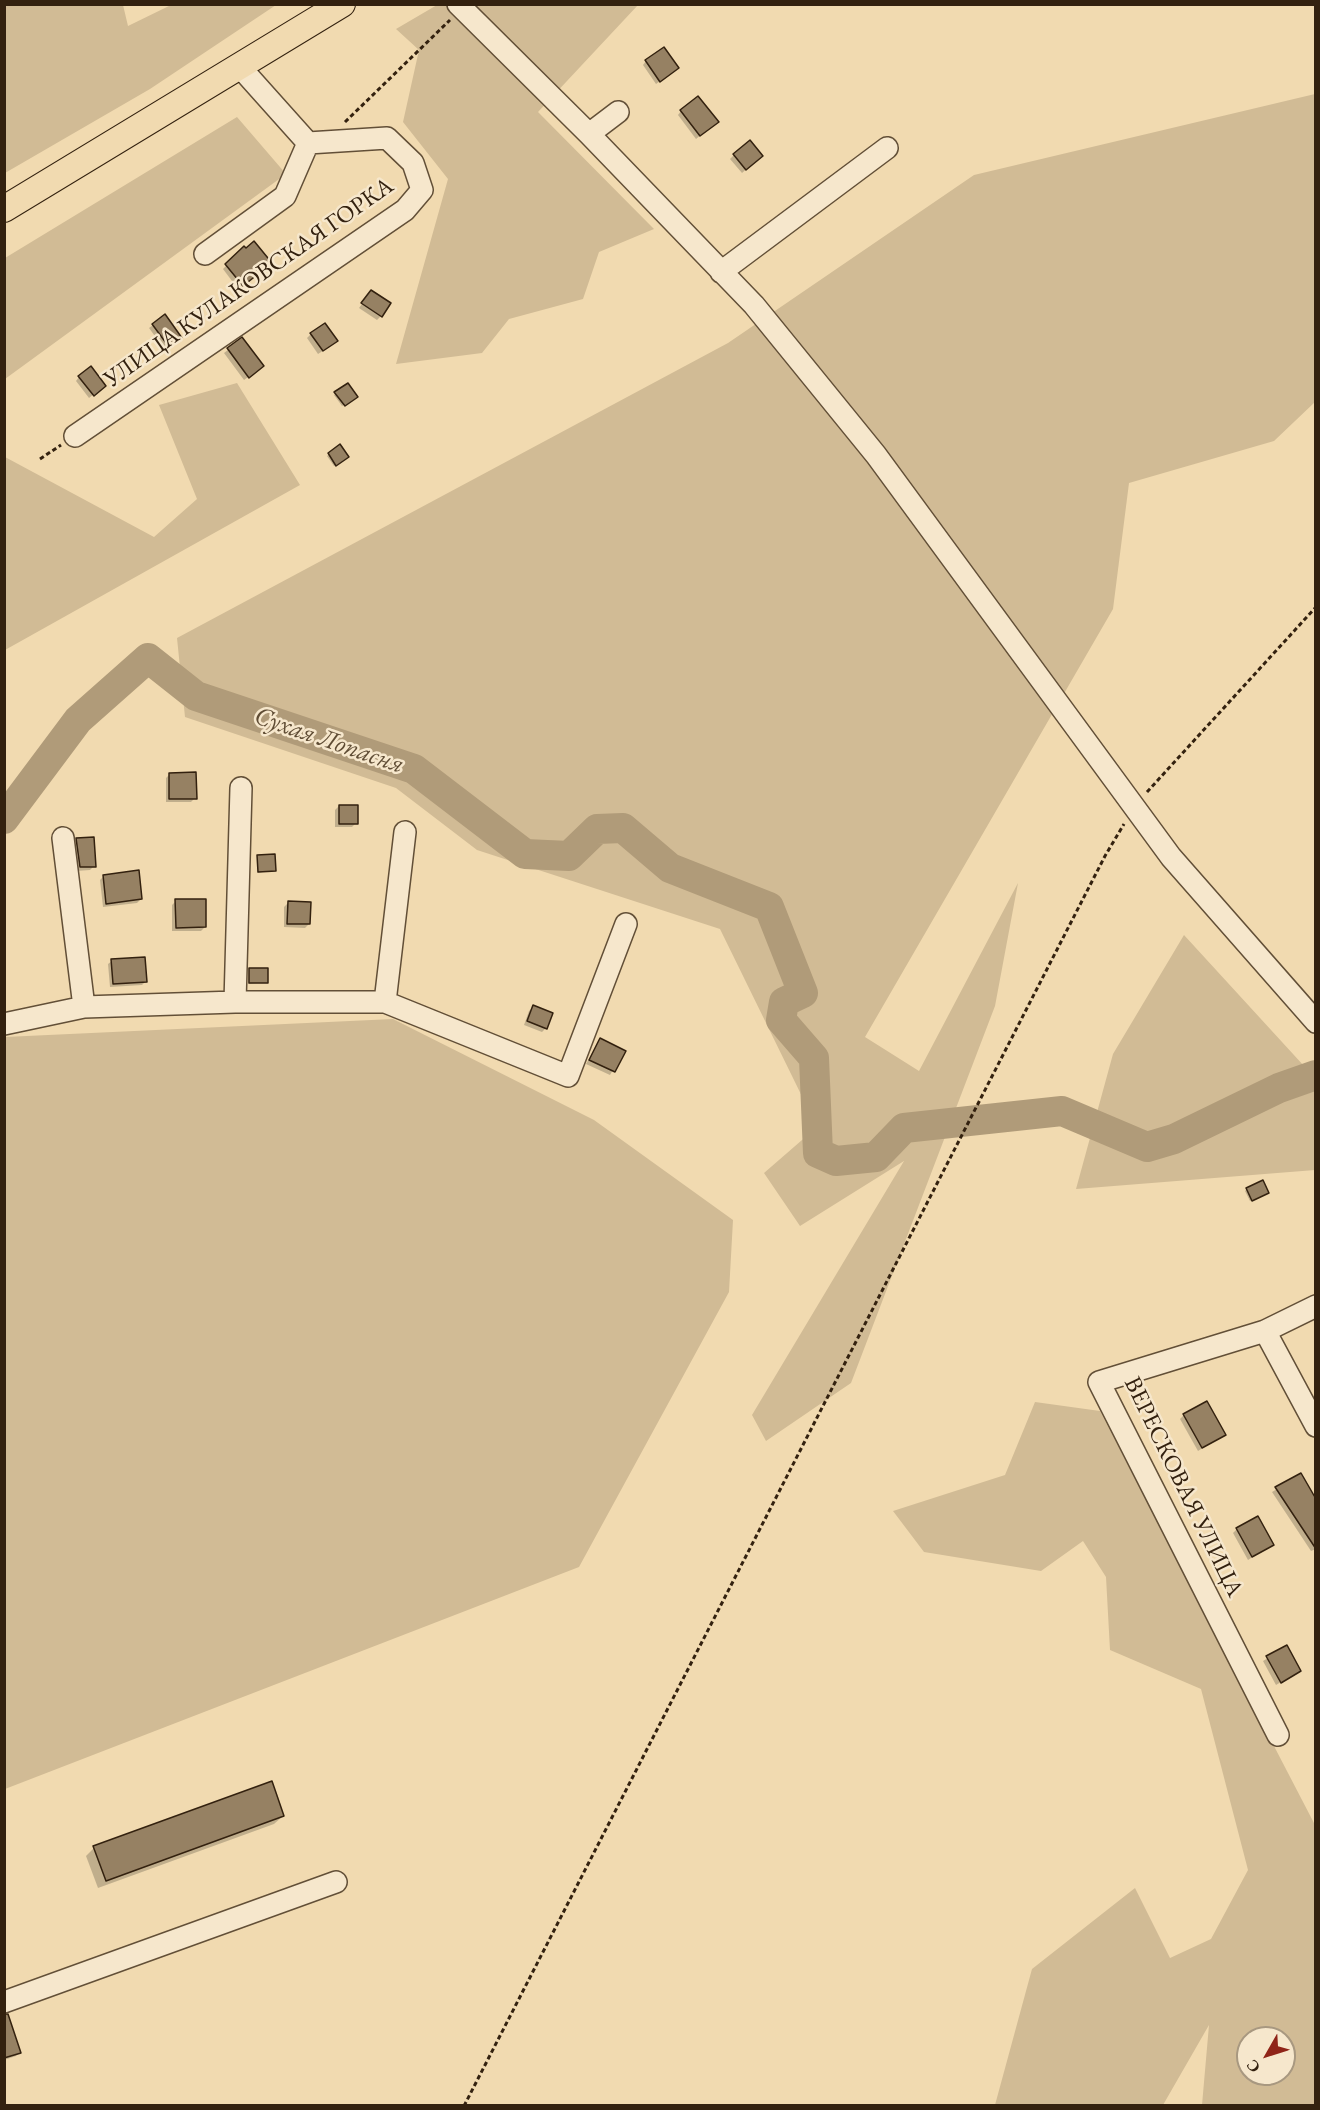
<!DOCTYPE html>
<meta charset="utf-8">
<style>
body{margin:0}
#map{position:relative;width:1320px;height:2110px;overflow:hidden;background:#f1dab0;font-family:"EB Garamond",serif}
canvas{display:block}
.frame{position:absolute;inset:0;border:6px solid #33210f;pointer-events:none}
.north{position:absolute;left:1236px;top:2026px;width:60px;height:60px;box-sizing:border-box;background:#f6e7cc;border:2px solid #a89880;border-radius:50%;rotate:231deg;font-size:16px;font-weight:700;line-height:24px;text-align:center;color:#33210f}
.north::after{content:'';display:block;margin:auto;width:21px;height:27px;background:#8f2418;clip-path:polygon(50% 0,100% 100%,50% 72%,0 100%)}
</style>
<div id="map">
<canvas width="1320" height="2110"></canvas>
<div class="frame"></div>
<div class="north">С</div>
</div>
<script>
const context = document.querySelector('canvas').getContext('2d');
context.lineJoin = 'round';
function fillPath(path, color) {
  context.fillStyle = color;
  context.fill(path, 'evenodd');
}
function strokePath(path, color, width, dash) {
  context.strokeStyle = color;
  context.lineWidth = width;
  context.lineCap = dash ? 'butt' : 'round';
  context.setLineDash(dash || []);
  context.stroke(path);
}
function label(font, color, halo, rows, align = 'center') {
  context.font = font + ' "EB Garamond",serif';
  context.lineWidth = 5;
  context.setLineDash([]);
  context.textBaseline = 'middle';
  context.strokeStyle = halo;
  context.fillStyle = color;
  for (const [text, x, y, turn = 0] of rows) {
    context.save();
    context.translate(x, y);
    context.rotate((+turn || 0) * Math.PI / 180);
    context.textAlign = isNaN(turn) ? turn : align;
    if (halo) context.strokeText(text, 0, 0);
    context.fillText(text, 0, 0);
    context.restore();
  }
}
fillPath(new Path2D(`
 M5,4l118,1 5,21 43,-21h105l-126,84 -145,84z
 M437,5h201l-100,107 116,117 -55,23 -16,47 -74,20 -27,34 -86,11 52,-185 -45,-57 16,-72 -23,-21z
 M1315,94v308l-41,39 -145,42 -16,126 -248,428 54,34 99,-188 -23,123 -144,377 -85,58 -14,-26 152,-254 -104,65 -36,-53 53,-46 -97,-198 -243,-79 -81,-62 -211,-71 -8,-79 551,-295 246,-168z
 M237,117l49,57 -281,205v-121z
 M237,383l63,102 -295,165v-193l149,80 43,-38 -38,-94z
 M1184,935l131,143v92l-239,19 37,-135z
 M393,1019l201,101 139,100 -4,72 -150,275 -574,222v-752z
 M1035,1402l65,9 215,414v280h-113l7,-80 -46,80h-168l37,-136 103,-81 35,70 41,-19 37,-69 -47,-181 -91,-39 -4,-73 -23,-36 -42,30 -117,-19 -31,-41 112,-36zM1248,2038h36v36h-36z`), '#d1bb95');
fillPath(new Path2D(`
 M646,61l27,11 -17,12 -13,-19z
 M681,111l32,14 -17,14 -18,-24z
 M734,155l24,4 -16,14 -12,-14z
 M244,248l22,19 -28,22 -15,-20z
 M371,292l10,24 -4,4 -18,-12z
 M153,325l24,17 -12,8 -16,-22z
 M311,334l21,11 -14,9 -11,-16z
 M242,339l16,31 -14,10 -20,-27z
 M79,377l21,12 -11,9 -13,-17z
 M348,385l6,13 -12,8 -8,-11z
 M340,446l6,12 -12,8 -7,-10z
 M170,774l25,24 -4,4h-25v-24z
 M339,806l17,17 -4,4h-17v-17z
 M76,839l18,27 -4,4 -14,1 -3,-28z
 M257,856l18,14 -18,3z
 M104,876l37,23 -4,4 -34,4 -3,-27z
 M176,901l29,26 -4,4h-29v-26z
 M288,903l21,21 -4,4 -21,-1v-20z
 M112,961l34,20 -4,4 -32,2 -2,-23z
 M249,970l18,12 -19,2z
 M533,1007l13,21 -4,4 -18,-7 5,-14z
 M600,1040l24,11 -14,24 -24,-11z
 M1247,1189l19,5 -16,7 -5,-10z
 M1184,1415l40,20 -26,16 -18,-32z
 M1300,1475l16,39v35l-5,2 -39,-59z
 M1237,1529l35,16 -24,15 -15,-27z
 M1286,1647l13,24 -23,14 -13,-24z
 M283,1816l-9,8 -176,64 -12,-32 8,-8z
 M4,2030l16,22 -4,4 -12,4z`), '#0003');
strokePath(new Path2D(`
 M4,819l74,-99 70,-62 48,38 218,73 111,85 44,2 28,-27 26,-1 47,40 99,39 34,86 -19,9 -3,18 33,38 4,95 18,8 40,-4 28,-29 158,-17 85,36 27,-8 105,-51 37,-13`), '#b09b79', 30);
const building = new Path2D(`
 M664,47l15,21 -19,14 -15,-22z
 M698,96l21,26 -19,14 -20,-26z
 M750,140l13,16 -17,14 -13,-16z
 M254,241l18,22 -29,23 -18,-22 19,-18 2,2z
 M371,290l20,13 -9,14 -21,-14z
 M165,314l17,24 -13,9 -17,-23z
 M325,323l13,18 -15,10 -13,-18z
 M242,337l22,29 -15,12 -22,-30z
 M91,366l15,20 -12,10 -16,-20z
 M348,383l10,14 -13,9 -11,-14z
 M340,444l9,13 -13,9 -8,-13z
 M196,772l1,27h-28v-26z
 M339,805h19v19h-19z
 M94,837l2,30h-16l-4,-29z
 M275,854l1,17 -18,1 -1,-17z
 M139,870l3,29 -36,5 -3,-29z
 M175,899h31v28l-30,1z
 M288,901l23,1 -1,22h-23z
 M145,957l2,25 -34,2 -2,-25z
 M249,968h19v15h-19z
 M533,1005l20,8 -6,16 -20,-8z
 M600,1038l26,13 -11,21 -26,-12z
 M1263,1180l6,13 -17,8 -6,-13z
 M1207,1401l19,34 -24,13 -19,-34z
 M1301,1473l15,26v50l-41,-62z
 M1258,1516l16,29 -22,12 -16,-29z
 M1287,1645l14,26 -20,12 -15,-27z
 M272,1781l12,35 -178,65 -13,-35z
 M4,2014h4l13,39 -17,5z`);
fillPath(building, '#968163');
strokePath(building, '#33210f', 1.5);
const minor = new Path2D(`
 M458,4l131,130 165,171 122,150 295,402 145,165
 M240,67l68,76
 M589,134l29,-22
 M205,254l80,-58 23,-53
 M721,272l166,-124
 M75,436l330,-226 17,-20 -9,-27 -26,-25 -79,5
 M63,838l21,169
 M235,1002l6,-214
 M385,1002l20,-170
 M4,1024l80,-17 151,-5h150l183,74 58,-152
 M1316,1306l-51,25 51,95
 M1265,1331l-166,51 179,353
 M4,2002l332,-120`);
const major = new Path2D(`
 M4,209l338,-205`);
strokePath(minor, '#624f37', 24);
strokePath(major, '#33210f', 28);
strokePath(new Path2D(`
 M345,122l105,-102
 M40,459l21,-14
 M1147,792l169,-185
 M464,2106l641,-1250 19,-32`), '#33210f', 3, [4.5, 3]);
strokePath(minor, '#f6e7cc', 21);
strokePath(major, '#f1dab0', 26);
label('24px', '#33210f', '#f6e7cc', [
 ["УЛИЦА КУЛАКОВСКАЯ ГОРКА",249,283,-35],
 ["ВЕРЕСКОВАЯ УЛИЦА",1183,1487,64]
]);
label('italic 26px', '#5f4c34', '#f6e7cc', [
 ["Сухая Лопасня",329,741,19]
]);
</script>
